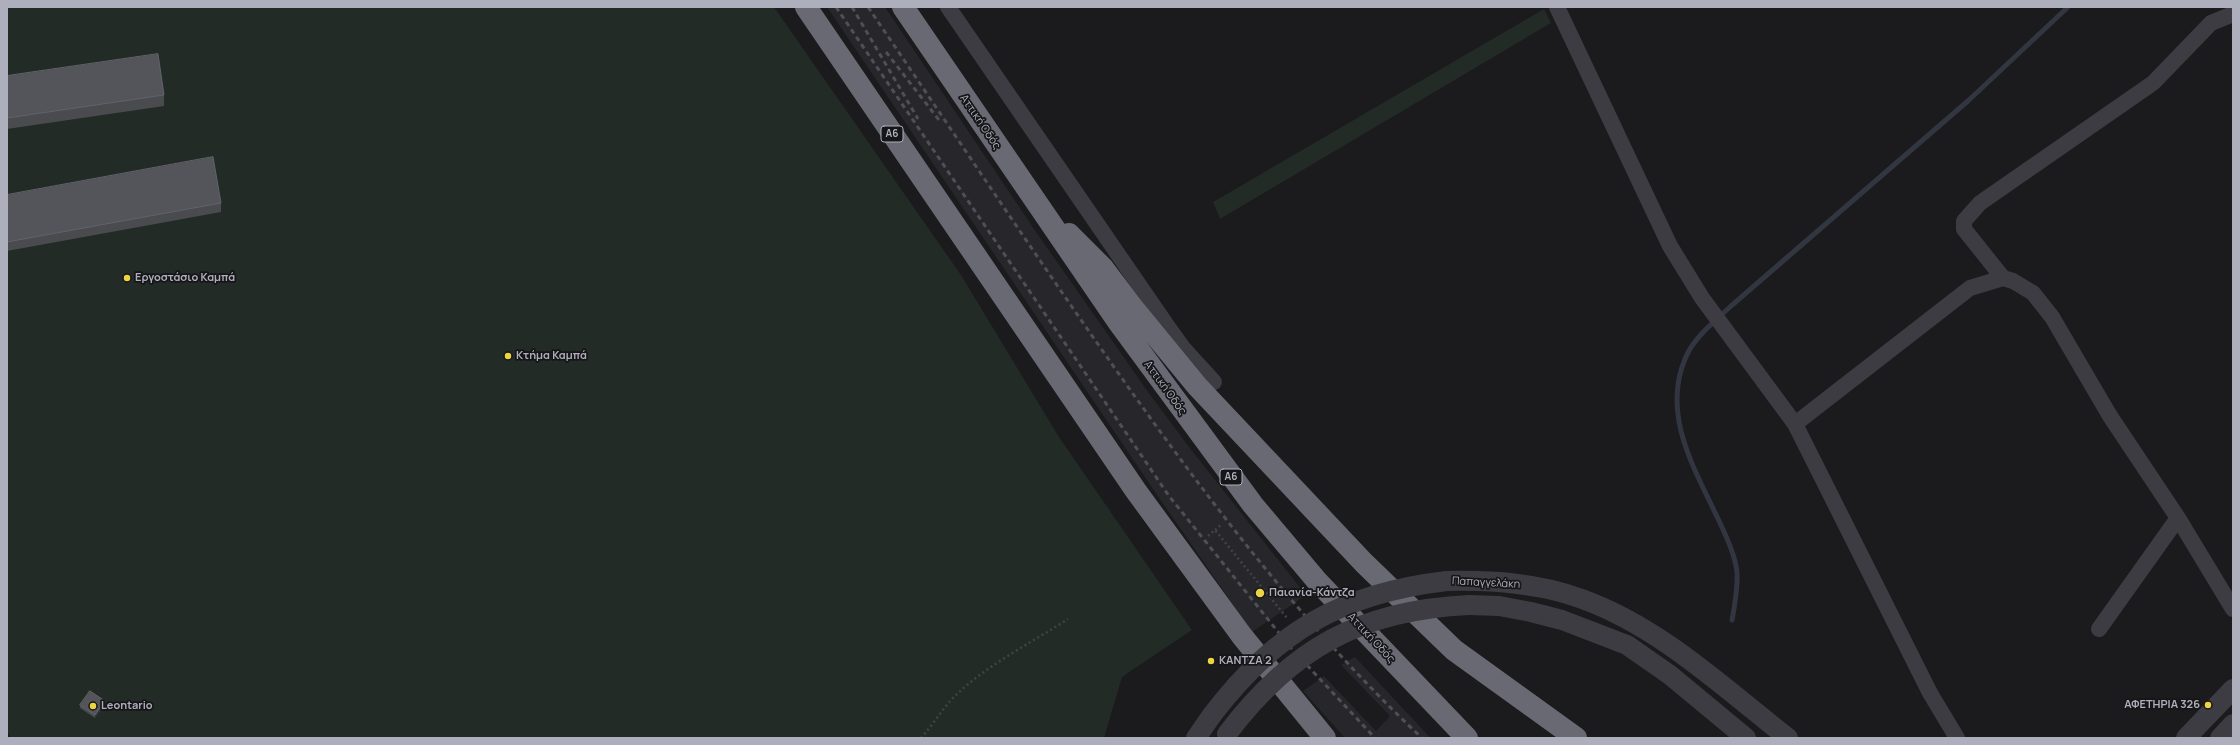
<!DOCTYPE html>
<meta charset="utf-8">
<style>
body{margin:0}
#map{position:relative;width:2240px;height:745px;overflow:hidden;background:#1b1a1d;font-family:Manrope,sans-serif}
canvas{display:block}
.frame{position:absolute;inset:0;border:8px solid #aeafbc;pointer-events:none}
</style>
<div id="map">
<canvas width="2240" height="745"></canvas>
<div class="frame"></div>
</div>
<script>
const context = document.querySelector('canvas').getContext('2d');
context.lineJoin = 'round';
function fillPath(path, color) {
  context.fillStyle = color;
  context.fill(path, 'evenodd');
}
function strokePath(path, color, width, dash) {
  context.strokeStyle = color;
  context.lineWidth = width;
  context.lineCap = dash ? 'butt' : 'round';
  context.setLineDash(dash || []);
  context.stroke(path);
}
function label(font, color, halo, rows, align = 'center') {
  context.font = font + ' Manrope,sans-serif';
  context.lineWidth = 3.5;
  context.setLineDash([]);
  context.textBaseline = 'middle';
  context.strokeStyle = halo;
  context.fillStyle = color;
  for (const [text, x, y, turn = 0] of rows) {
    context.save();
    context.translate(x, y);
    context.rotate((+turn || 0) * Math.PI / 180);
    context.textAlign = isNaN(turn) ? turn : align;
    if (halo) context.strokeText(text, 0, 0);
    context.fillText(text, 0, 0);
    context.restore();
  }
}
fillPath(new Path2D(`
 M827,7h58l149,222 112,160 43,58 117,148 -54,37 -97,-140z
 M1355,657l70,75 6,6h-86l-42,-47 21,-15 52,55 14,-15 -49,-51z`), '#27262a');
fillPath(new Path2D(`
 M7,7h767l187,268 98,162 133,193 -70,47 -18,61h-1094l-3,-8z
 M1544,9l7,14 -331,196 -7,-17z`), '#222b25');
strokePath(new Path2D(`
 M1732,620c3,-16 6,-32 5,-48 -2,-17 -10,-34 -17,-49 -24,-52 -59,-106 -35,-164 8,-21 30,-38 46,-53l238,-206 99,-93`), '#313641', 5);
strokePath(new Path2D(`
 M1215,530l7,-6
 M1208,536l7,-6 72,88
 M921,738c11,-12 20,-27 31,-39 31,-32 79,-56 116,-80`), '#424249', 2.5, [2, 3]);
strokePath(new Path2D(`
 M948,7l220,320 15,21 31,34
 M1557,7l113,239 32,52 93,126 175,-136 33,-10 10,3 20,12 19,24 58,99 68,102 55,91
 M2003,278l-39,-49v-8l16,-18 173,-120 58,-60 22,-9
 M1795,424l135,269 27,45
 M2099,629l79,-111`), '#3c3c42', 16);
strokePath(new Path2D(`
 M1447,581c46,-1 92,2 135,18 78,28 142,89 206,139
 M1469,605l30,1 32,6 31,8 65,25 43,30 76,63
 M1196,738l16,-23
 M2186,738l47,-49
 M2220,738l13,-14`), '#3c3c42', 20);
strokePath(new Path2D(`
 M806,7l330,484 106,145 83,102
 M903,7l216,316 134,182 64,76 150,157
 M1069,234l34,34 30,40 64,78 167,177 90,87 122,88`), '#686972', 22);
strokePath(new Path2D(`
 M836,7l333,489 122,152 84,90
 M852,7l66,112
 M868,7c86,126 170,253 258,377 89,125 183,248 296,354
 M886,52l53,68`), '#4f4f57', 3, [5, 4]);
strokePath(new Path2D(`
 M1212,715c64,-84 130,-122 235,-134
 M1227,734c65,-86 134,-124 242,-129`), '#3c3c42', 20);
fillPath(new Path2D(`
 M7,76l157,19v11l-157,23z
 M7,195l214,8v9l-214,39z
 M105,704l-10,14 -15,-10v-3z`), '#4a4b4f');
fillPath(new Path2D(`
 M105,701v3l-10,14v-3z`), '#323336');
const building = new Path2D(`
 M158,54l6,41 -157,23v-42z
 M213,157l8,46 -214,39v-47z
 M90,691l15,10 -10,14 -15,-10z`);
fillPath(building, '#54555b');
strokePath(building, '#62636a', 1);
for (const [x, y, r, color] of [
 [127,278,4,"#ecd443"],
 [508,356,4,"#ecd443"],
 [1260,593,5,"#ecd443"],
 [1211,661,4,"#ecd443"],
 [2208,705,4,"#ecd443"],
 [93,706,4,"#ecd443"]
]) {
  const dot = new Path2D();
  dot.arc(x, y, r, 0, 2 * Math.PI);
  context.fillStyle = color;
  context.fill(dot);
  strokePath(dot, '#161518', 1.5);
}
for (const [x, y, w] of [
 [892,134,22],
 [1231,477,22]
]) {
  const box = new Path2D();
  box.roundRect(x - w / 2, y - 8, w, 16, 3);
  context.fillStyle = '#161518';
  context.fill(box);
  strokePath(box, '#aeafbc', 1);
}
label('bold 10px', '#aeafbc', null, [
 ["Α6",892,134],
 ["Α6",1231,477]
]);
label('11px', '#aeafbc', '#161518', [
 ["Αττική Οδός",980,122,56],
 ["Αττική Οδός",1165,388,54],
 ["Παπαγγελάκη",1486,583,3],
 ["Αττική Οδός",1371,638,47]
]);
label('bold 11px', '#aeafbc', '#161518', [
 ["Εργοστάσιο Καμπά",135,278],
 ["Kτήμα Καμπά",516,356],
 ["Παιανία-Κάντζα",1269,593],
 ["ΚΑΝΤΖΑ 2",1219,661],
 ["ΑΦΕΤΗΡΙΑ 326",2200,705,"right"],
 ["Leontario",101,706]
], 'left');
</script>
